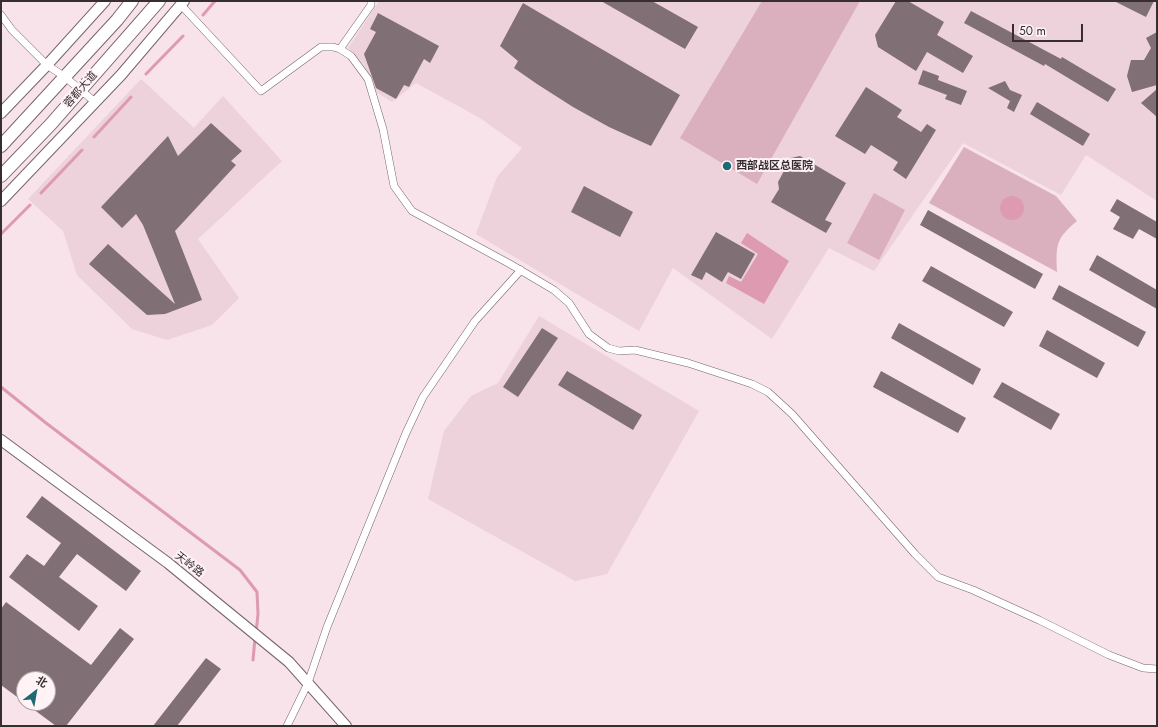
<!DOCTYPE html>
<meta charset="utf-8">
<style>
body{margin:0}
#map{position:relative;width:1158px;height:727px;overflow:hidden;background:#f7e3e9;font-family:Jost,"Noto Sans SC",sans-serif}
canvas{display:block}
.frame{position:absolute;inset:0;border:2px solid #362e31;pointer-events:none}
.north{position:absolute;left:16px;top:671px;width:40px;height:40px;box-sizing:border-box;background:#fff3f6;border:1px solid #afa4a7;border-radius:50%;rotate:31deg;font-size:11px;font-weight:700;line-height:16px;text-align:center;color:#362e31}
.north::after{content:'';display:block;margin:auto;width:14px;height:18px;background:#1e6972;clip-path:polygon(50% 0,100% 100%,50% 72%,0 100%)}
.scale{position:absolute;left:1012px;top:24px;width:71px;height:18px;box-sizing:border-box;border:2px solid #362e31;border-top:0;padding-left:5px;font-size:12px;line-height:14px;white-space:nowrap;color:#362e31;-webkit-text-stroke:3px #fff3f6;paint-order:stroke}
</style>
<div id="map">
<canvas width="1158" height="727"></canvas>
<div class="frame"></div>
<div class="north">北</div>
<div class="scale">50 m</div>
</div>
<script>
const context = document.querySelector('canvas').getContext('2d');
context.lineJoin = 'round';
function fillPath(path, color) {
  context.fillStyle = color;
  context.fill(path, 'evenodd');
}
function strokePath(path, color, width, dash) {
  context.strokeStyle = color;
  context.lineWidth = width;
  context.lineCap = dash ? 'butt' : 'round';
  context.setLineDash(dash || []);
  context.stroke(path);
}
function label(font, color, halo, rows, align = 'center') {
  context.font = font + ' Jost,"Noto Sans SC",sans-serif';
  context.lineWidth = 4;
  context.setLineDash([]);
  context.textBaseline = 'middle';
  context.strokeStyle = halo;
  context.fillStyle = color;
  for (const [text, x, y, turn = 0] of rows) {
    context.save();
    context.translate(x, y);
    context.rotate((+turn || 0) * Math.PI / 180);
    context.textAlign = isNaN(turn) ? turn : align;
    if (halo) context.strokeText(text, 0, 0);
    context.fillText(text, 0, 0);
    context.restore();
  }
}
fillPath(new Path2D(`
 M379,1h778v200l-71,-46 -25,40 -98,-52 -89,128 -45,-23 -57,91 -99,-71 -34,63 -163,-97 21,-57 25,-29 -42,-30 -64,-35 -24,19 -16,-10 -12,-27 -16,-17z
 M141,79l53,49 29,-32 59,65 -84,78 41,59 -27,27 -45,15 -35,-11 -55,-54 -14,-44 -35,-32z
 M539,316l160,95 -92,163 -32,7 -147,-82 16,-68 27,-35 27,-13z`), '#edd2db');
fillPath(new Path2D(`
 M762,1h98l-103,183 -77,-46z
 M964,147l92,49 21,25c-22,18 -21,25 -20,51l-128,-69z
 M874,193l31,17 -26,50 -32,-17z`), '#dbb0be');
fillPath(new Path2D(`
 M1000 208a12 12 0 1 1 24 0a12 12 0 1 1-24 0Z
 M747,233l42,28 -25,43 -38,-21 3,-7 12,6 17,-28 -17,-11z`), '#dd9ab1');
strokePath(new Path2D(`
 M203,15l12,-14
 M146,74l37,-38
 M94,137l37,-40
 M41,193l41,-43
 M1,234l29,-29
 M1,387l45,36 194,147 17,22 1,22 -2,19
 M253,660l2,-22`), '#dd9ab1', 3);
fillPath(new Path2D(`
 M601,1h51l46,26 -13,22z
 M896,1h12l36,21 -7,13 36,21 -10,17 -36,-21 -11,19 -38,-24 -3,-12z
 M1114,1h40l-8,16z
 M523,3l157,92 -29,51 -42,-19 -36,-20 -36,-23 -23,-16 4,-7 -18,-15z
 M971,11l90,48 1,-2 54,32 -8,13 -63,-38 -1,2 -80,-43z
 M378,13l61,33 -9,17 -6,-4 -15,28 -5,-2 -8,14 -20,-11 -12,-34 12,-22 -6,-3z
 M1157,32v53l-25,7 -5,-16 4,-16h13l7,-12 -5,-10z
 M923,70l16,6 -1,4 29,11 -6,14 -16,-6 2,-4 -29,-11z
 M1005,81l5,9 12,5 -8,17 -7,-4 3,-7 -22,-13z
 M866,87l36,23 -5,7 24,15 6,-8 9,6 -30,49 -13,-9 5,-8 -27,-17 -6,9 -30,-18z
 M1157,89v28l-16,-14z
 M1037,102l53,32 -7,12 -53,-32z
 M211,123l31,28 -11,10 5,4 -61,66 27,69 -37,14 -18,1 -58,-51 19,-20 67,60 -32,-79 -7,-11 -14,14 -21,-21 67,-71 10,20z
 M800,156l46,27 -21,37 7,3 -6,10 -55,-31 8,-13 -1,-7 13,-24z
 M584,186l49,26 -13,25 -49,-25z
 M1117,199l40,23v17l-18,-10 -6,10 -20,-10 7,-12 -10,-6z
 M928,210l115,64 -8,15 -115,-64z
 M716,232l39,22 -14,25 -13,-7 -6,10 -16,-10 -4,8 -11,-5z
 M1097,255l60,35v19l-68,-39z
 M931,266l82,46 -9,15 -82,-46z
 M1059,285l87,47 -8,15 -86,-48z
 M899,323l82,46 -8,16 -82,-47z
 M542,328l16,10 -40,59 -15,-10z
 M1047,330l58,33 -8,15 -58,-32z
 M567,371l75,44 -9,15 -75,-45z
 M881,371l85,47 -8,15 -85,-46z
 M1002,382l58,32 -9,16 -58,-33z
 M42,496l99,75 -15,20 -49,-37 -18,23 39,29 -19,25 -70,-54 18,-23 17,12 17,-23 -35,-26z
 M6,602l85,63 29,-37 14,11 -68,87h-10l-31,-23h23v-24h-24v23l-23,-17v-76z
 M206,658l15,11 -44,57h-24z`), '#806f75');
const street = new Path2D(`
 M181,5l80,86 60,-44h12l7,2 11,7 17,23 15,50 11,57 18,25 98,53 44,26 15,13 20,31 19,14 11,3 16,-1 53,13 64,21 16,8 24,22 123,140 23,23 35,13 66,30 70,35 34,13 14,1
 M1,15l11,15 35,35 18,12 30,25
 M340,49l31,-44v-4
 M287,726l21,-43 19,-56 79,-194 17,-36 52,-76 46,-51`);
const secondary = new Path2D(`
 M1,113l46,-48 58,-64
 M1,201l120,-126 63,-74
 M1,440l167,123 121,99 57,64`);
const primary = new Path2D(`
 M1,146l116,-126 15,-19
 M1,176l50,-52 108,-123`);
strokePath(street, '#76656a', 8);
strokePath(secondary, '#76656a', 12);
strokePath(primary, '#76656a', 14);
strokePath(street, '#fff', 7);
strokePath(secondary, '#fff', 10);
strokePath(primary, '#fff', 12);
for (const [x, y, r, color] of [
 [727,166,5,"#1e6972"]
]) {
  const dot = new Path2D();
  dot.arc(x, y, r, 0, 2 * Math.PI);
  context.fillStyle = color;
  context.fill(dot);
  strokePath(dot, '#fff3f6', 1.5);
}
label('11px', '#362e31', '#fff3f6', [
 ["蓉都大道",81,90,-49],
 ["天岭路",189,565,38]
]);
label('bold 11px', '#362e31', '#fff3f6', [
 ["西部战区总医院",736,166]
], 'left');
</script>
